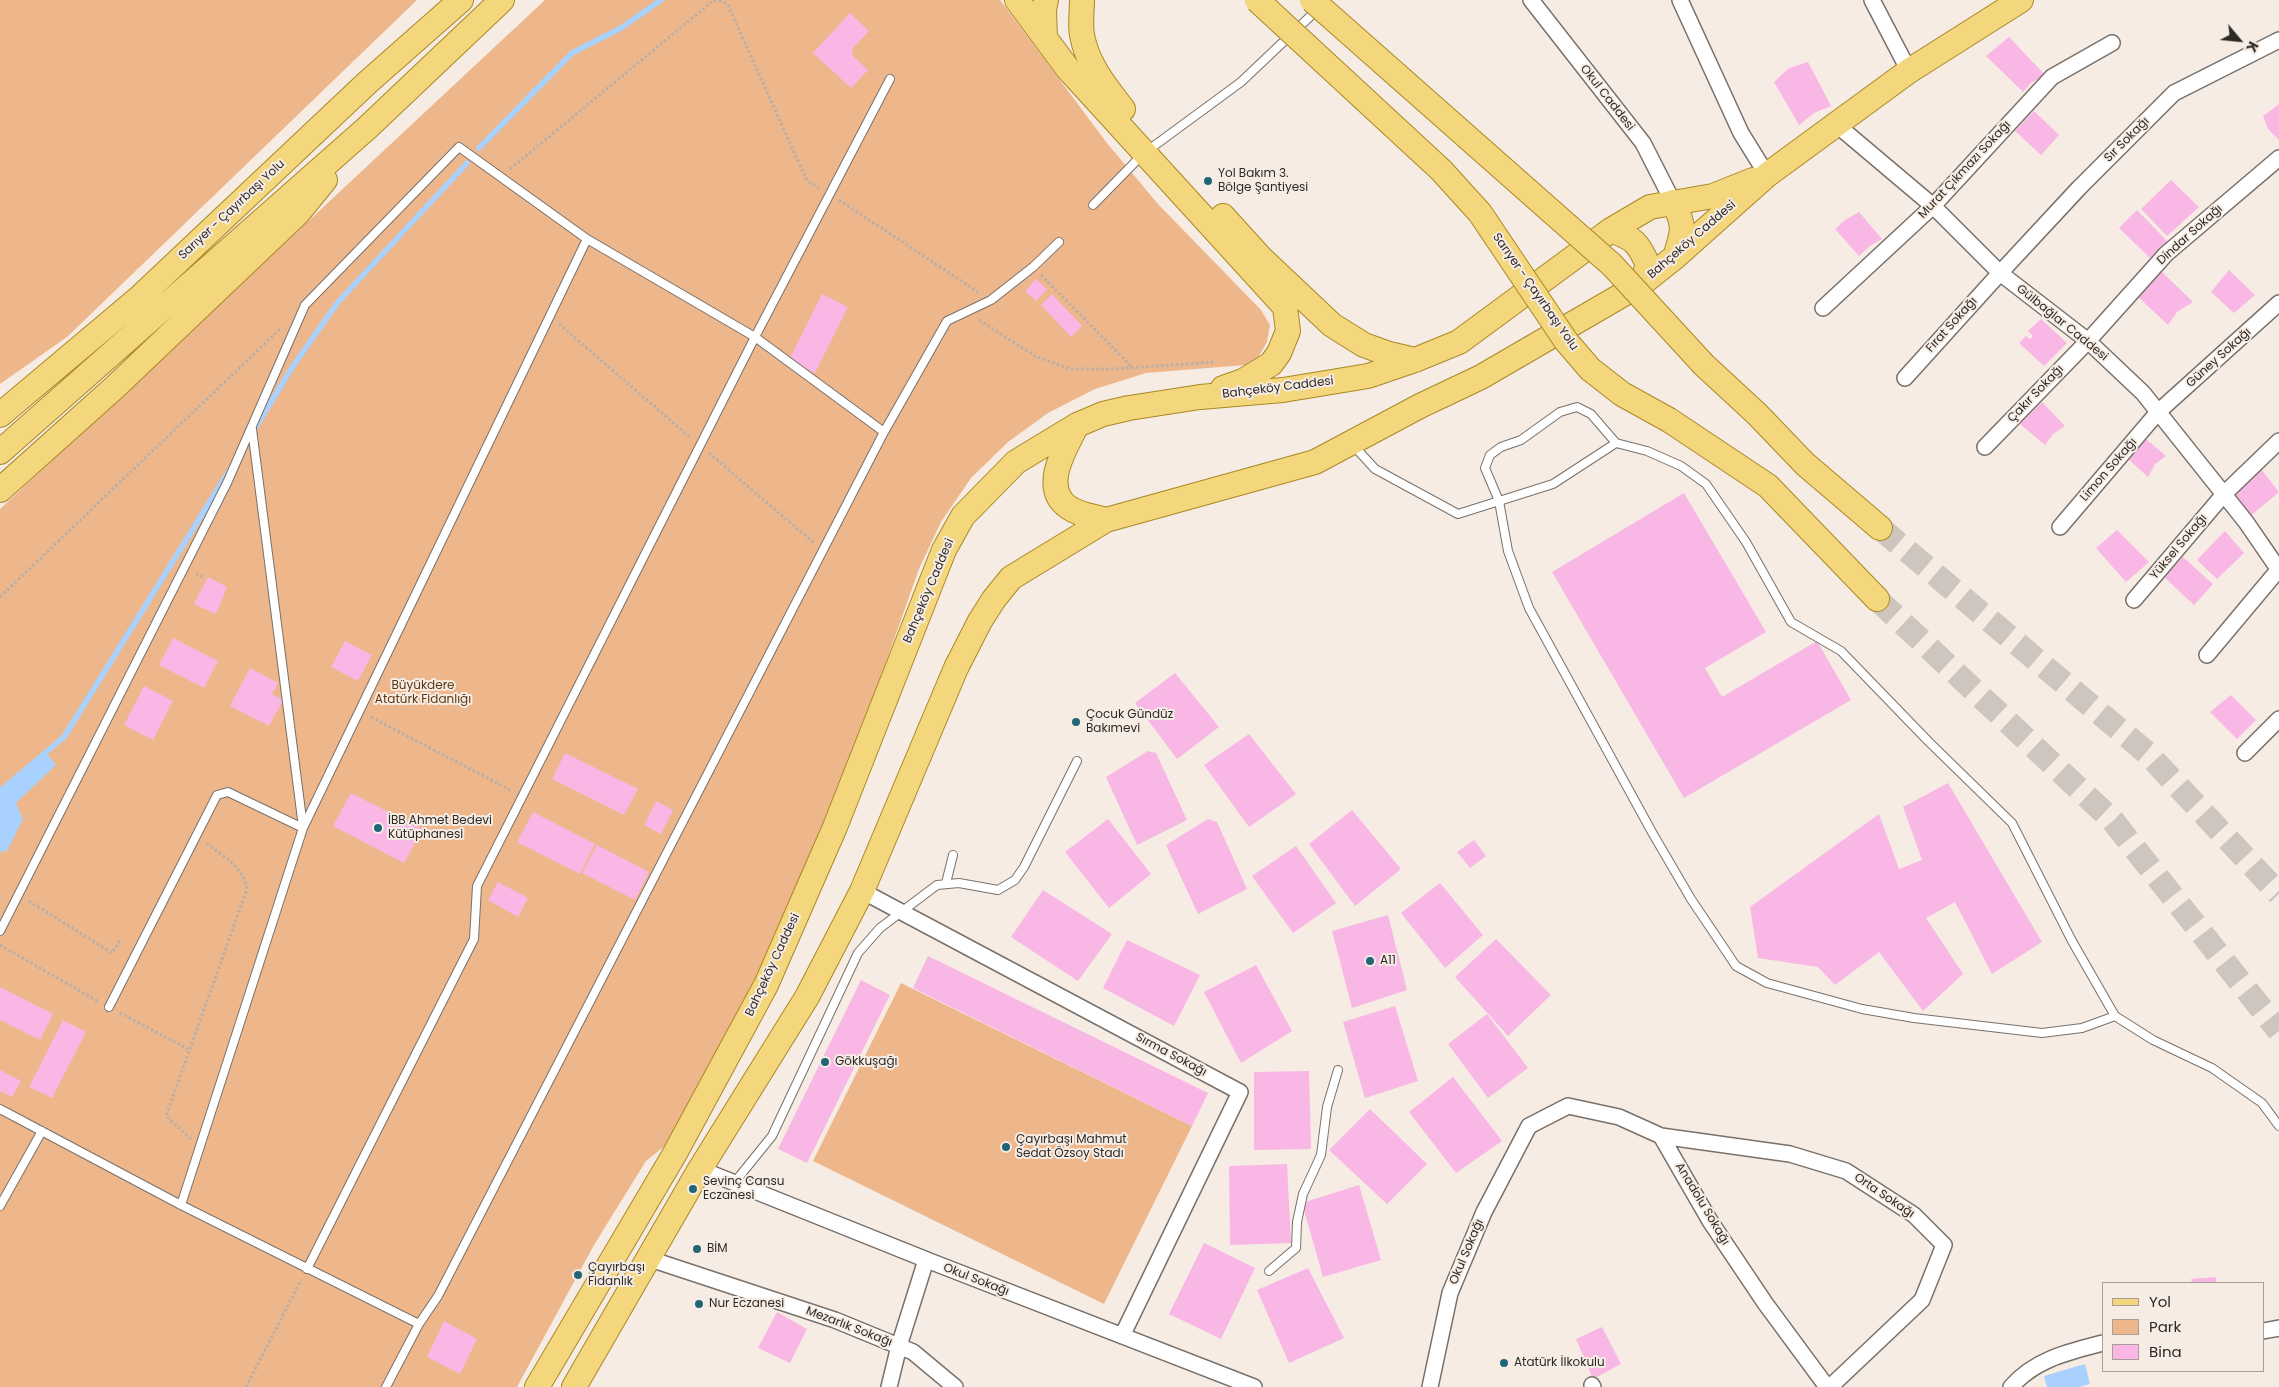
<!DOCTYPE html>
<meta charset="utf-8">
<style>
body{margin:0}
#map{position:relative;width:2279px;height:1387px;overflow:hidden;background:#f6ece4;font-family:Poppins,sans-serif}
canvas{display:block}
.legend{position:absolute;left:2102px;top:1282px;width:162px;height:90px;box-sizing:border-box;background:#f6ece4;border:1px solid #a69e98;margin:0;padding:6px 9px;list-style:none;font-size:15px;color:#2d2a27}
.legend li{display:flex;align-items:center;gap:10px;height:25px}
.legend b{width:25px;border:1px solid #a69e98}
.north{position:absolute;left:2214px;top:15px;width:50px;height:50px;-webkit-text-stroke:4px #f6ece4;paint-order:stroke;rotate:118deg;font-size:14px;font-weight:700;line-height:20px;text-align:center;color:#2d2a27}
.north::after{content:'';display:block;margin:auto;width:18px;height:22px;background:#2d2a27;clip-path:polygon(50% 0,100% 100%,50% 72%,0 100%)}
</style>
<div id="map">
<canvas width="2279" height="1387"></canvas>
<ul class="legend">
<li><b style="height:6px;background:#f4d67c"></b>Yol</li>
<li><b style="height:14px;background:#eeb78b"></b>Park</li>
<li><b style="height:14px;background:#f8b7e4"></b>Bina</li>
</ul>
<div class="north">K</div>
</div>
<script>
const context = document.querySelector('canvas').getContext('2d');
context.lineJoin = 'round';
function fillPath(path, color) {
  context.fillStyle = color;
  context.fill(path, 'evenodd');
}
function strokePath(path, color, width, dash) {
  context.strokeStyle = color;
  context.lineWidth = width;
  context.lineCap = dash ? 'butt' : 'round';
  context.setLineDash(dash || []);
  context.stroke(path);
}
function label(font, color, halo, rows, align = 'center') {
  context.font = font + ' Poppins,sans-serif';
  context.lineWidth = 4;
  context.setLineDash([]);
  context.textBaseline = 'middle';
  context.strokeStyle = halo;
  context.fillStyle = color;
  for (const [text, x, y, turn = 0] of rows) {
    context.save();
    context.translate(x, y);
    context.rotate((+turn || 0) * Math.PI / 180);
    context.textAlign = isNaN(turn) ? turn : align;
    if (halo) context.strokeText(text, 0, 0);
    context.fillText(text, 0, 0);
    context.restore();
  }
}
fillPath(new Path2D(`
 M0,0h417l-350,337 -67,47z
 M545,0h455l107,143 51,61 103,106 9,15 -3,17 -8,14 -14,9 -99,8 -51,16 -47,24 -40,29 -37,36 -30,44 -22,47 -50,141 -54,141 -62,136 -82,154 -25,20 -52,84 -77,142h-517v-878z
 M901,983l291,143 -88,178 -291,-143z`), '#eeb78b');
fillPath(new Path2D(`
 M47,754l9,11 -40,38 7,16 -16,32 -7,1v-62z
 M2085,1364l5,20 -11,3h-32l-3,-11z`), '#a9d1fd');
strokePath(new Path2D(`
 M479,148l93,-95 49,-25 40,-28
 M252,433l41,-67 45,-64 129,-139
 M0,791l64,-54 168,-271`), '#a9d1fd', 5.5);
fillPath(new Path2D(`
 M850,13l19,18 -17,18 1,7 15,14 -17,18 -38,-35z
 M2009,37l36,38 -14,8 -8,9 -37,-36z
 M1808,62l23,44 -17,7 -15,12 -25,-43 15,-14z
 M2279,104v36l-11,-11 -5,-13z
 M2034,111l25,24 -18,20 -26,-24z
 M2171,180l28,27 -32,29 -26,-27z
 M2137,210l30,31 -17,17 -31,-30z
 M1859,212l23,27 -12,7 -11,10 -24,-27 10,-9z
 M2229,270l26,25 -21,18 -23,-21z
 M2161,271l32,31 -16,10 -9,13 -32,-30z
 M1036,279l11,10 -11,12 -11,-10z
 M822,294l26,13 -33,66 -26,-13z
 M1052,294l30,32 -11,11 -30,-32z
 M2041,319l26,24 -23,23 -25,-23 7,-7 4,3 3,-3 -5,-5z
 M2042,402l23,24 -12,8 -8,11 -25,-21z
 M2146,439l20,17 -11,8 -7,13 -21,-19z
 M2261,469l18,23 -31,26 -18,-23z
 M1684,493l82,139 -61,36 17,29 95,-56 34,59 -167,98 -132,-226z
 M2117,530l32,32 -23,20 -30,-34z
 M2225,531l19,22 -27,26 -20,-19z
 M2183,557l30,27 -19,21 -30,-28z
 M208,577l19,10 -11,27 -22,-10z
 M173,638l45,23 -14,27 -45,-23z
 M345,641l27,14 -14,26 -27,-14z
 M250,668l28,15 -6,11 11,6 -14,26 -39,-20z
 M1175,673l44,54 -42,32 -42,-56z
 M144,686l29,15 -20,39 -29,-15z
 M2231,695l25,25 -19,19 -27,-27z
 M1249,734l47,60 -47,33 -45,-62z
 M1148,751l8,2 31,67 -50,25 -31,-68z
 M565,753l73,36 -14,26 -72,-36z
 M1948,783l94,159 -50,32 -37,-72 -29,16 37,56 -40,37 -44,-59 -44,33 -17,-18 -60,-9 -8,-51 129,-93 20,55 23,-9 -19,-53z
 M351,793l71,36 -18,34 -71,-37z
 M656,801l17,9 -12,24 -17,-9z
 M1352,810l49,59 -46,37 -46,-62z
 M533,812l62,32 -15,30 -63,-32z
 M1108,819l43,55 -42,34 -44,-56z
 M1208,819l9,3 30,67 -49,25 -32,-69z
 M1474,840l12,16 -16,12 -13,-16z
 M597,845l52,27 -14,28 -53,-27z
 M1296,846l40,57 -43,30 -41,-57z
 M498,882l30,16 -10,19 -30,-17z
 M1440,883l43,52 -38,33 -44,-55z
 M1043,890l69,44 -34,47 -67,-44z
 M1388,915l19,75 -55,18 -20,-77z
 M1496,939l55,56 -43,41 -53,-59z
 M1127,940l73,35 -26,51 -71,-38z
 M928,956l280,137 -16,33 -279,-138z
 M1256,965l36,66 -51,32 -37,-71z
 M861,980l29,15 -83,168 -29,-14z
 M0,987l53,27 -13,26 -40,-20z
 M1395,1006l23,75 -53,17 -22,-76z
 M1487,1014l41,54 -40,30 -40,-54z
 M63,1020l23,12 -34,66 -23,-11z
 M0,1070l21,11 -9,16 -12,-6z
 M1309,1071l2,78 -57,1v-78z
 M1453,1077l49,64 -46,32 -47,-61z
 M1370,1109l57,55 -40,40 -58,-54z
 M1287,1164l4,79 -61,2 -1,-79z
 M1359,1185l22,75 -58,17 -21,-74z
 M1204,1243l51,25 -34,71 -52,-25z
 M1308,1268l36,70 -55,25 -32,-73z
 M2216,1277v6h-24l-1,-4z
 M777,1312l30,17 -17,34 -32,-15z
 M444,1321l33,18 -17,35 -33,-17z
 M1602,1327l19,37 -28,15 -17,-40z`), '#f8b7e4');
strokePath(new Path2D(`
 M1880,528l267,225 132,141
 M1877,599l236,222 166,210`), '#cec5be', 24, [24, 12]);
const lane = new Path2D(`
 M1093,205l50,-51 98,-72 78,-74
 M252,429l51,398
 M884,432l63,-111 44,-21 42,-33 26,-25
 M1616,443l-25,-29 -14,-7 -17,5 -39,28 -20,7 -11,8 -5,13 14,33 9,50 21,57 124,226 38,65 45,67 31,17 95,26 52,9 128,15 40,-5 33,-12
 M1353,445l22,24 83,45 95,-30 63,-41 31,8 34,15 25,18 40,58 45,80 50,29 88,91 83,81 60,118 43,75 38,24 59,28 50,35 17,23
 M946,883l7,-28
 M0,931l227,-448 78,-178 154,-158 128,92 168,98 129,95 -446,864 -19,28 -238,-119 -181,-96
 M109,1007l108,-212 11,-3 75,36
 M734,1183l38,-47 86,-183 22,-25 57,-43 22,-2 39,7 17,-10 9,-13 53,-106
 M181,1205l122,-377 284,-589
 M0,1206l42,-75
 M307,1269l167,-330 3,-53 278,-549 135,-258
 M1269,1271l27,-23 1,-26 6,-28 18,-39 6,-48 11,-37
 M386,1387l33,-63`);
const street = new Path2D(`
 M1531,0l112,143 30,59
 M1680,0l61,133 26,42
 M1872,0l37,71
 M1837,125l96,81 67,67 88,68 55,52 103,129 33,48
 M1823,308l110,-102 119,-129 60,-34
 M1905,378l95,-105 79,-85 95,-95 105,-53
 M1985,447l103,-106 78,-87 113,-96
 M2060,527l98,-115 121,-109
 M2134,600l90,-106 55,-53
 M2207,655l72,-86
 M2245,753l34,-34
 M862,891l378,201 -118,244
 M1661,1136l129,18 56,17 68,44 30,30 -22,55 -92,87
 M700,1169l232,93 322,125
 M647,1258l188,62 78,32 42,35
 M2263,1331l16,-3
 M1592,1385l1,2
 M889,1387l10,-41 27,-86
 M1430,1387l20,-94 34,-81 45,-86 39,-20 51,11 42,19 49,85 55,82 62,84
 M2011,1387c24,-28 58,-35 92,-44`);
const primary = new Path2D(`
 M1017,0l51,69 217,238 3,24 -9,22 -8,11 -28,17 -20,7
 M1082,0c0,11 -2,24 0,35 5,29 24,52 41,74
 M1045,38l-1,-28 2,-10
 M1673,202c13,25 10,29 2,55
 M1223,216l38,42 71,67 32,20 25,9 26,6
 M1611,230c23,9 27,12 37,35l-7,19
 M1704,365l53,49 48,50 75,64
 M0,415l139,-117 229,-216 93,-82
 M1669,420l99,66 109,113
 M1077,425c-11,22 -37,62 -9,82 11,8 25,9 38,13
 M0,452l367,-324 135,-128
 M0,490l115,-103 183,-174 27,-33
 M537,1387l137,-232 92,-170 69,-158 109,-277 19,-34 53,-54 61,-37 26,-11 26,-6 71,-11 83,-7 85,-14 47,-16 44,-18 152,-112 39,-23 63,-11 40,-16
 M574,1387l126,-218 107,-172 55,-106 94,-223 24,-47 14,-22 17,-21 95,-58 209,-58 105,-56 61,-29 160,-93 34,-27 92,-82 142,-104 112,-71`);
strokePath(lane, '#797069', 10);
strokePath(street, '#797069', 18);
strokePath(primary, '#a98825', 26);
strokePath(new Path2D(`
 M510,169l204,-169 8,1 6,4 79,176 12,7
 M839,200l139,92
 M1041,275l91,92
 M979,320l56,36 35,13h44l101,-7
 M559,324l132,114
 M709,453l105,90
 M196,574l7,3
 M0,597l280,-268
 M371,717l141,74
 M29,901l83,52 8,-13
 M0,945l99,57
 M120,1013l70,37
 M191,1139l-25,-23 81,-227c-4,-23 -23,-32 -41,-46
 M246,1387l55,-107`), '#b7afa8', 3, [2.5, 2.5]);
strokePath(lane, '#fff', 8);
strokePath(street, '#fff', 15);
strokePath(primary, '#f4d67c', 24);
const primaryBridge = new Path2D(`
 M1257,0l184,170 39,43 86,128 24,28 32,25 47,26
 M1312,0l300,265 92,100`);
strokePath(primaryBridge, '#a98825', 26, []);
strokePath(primaryBridge, '#f4d67c', 24);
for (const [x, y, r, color] of [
 [1208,181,5,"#216676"],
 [1076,722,5,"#216676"],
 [378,828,5,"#216676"],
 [1370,961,5,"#216676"],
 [825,1062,5,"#216676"],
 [1006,1147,5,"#216676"],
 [693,1189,5,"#216676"],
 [697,1249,5,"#216676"],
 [578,1275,5,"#216676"],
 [699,1304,5,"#216676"],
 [1504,1363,5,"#216676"]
]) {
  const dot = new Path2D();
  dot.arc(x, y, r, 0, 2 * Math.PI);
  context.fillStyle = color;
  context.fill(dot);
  strokePath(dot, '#f6ece4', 2);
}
label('12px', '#2d2a27', '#f6ece4', [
 ["Okul Caddesi",1607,98,52],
 ["Sır Sokağı",2127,140,-45],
 ["Murat Çıkmazı Sokağı",1965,170,-47],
 ["Sarıyer - Çayırbaşı Yolu",232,210,-43],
 ["Dindar Sokağı",2190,235,-42],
 ["Bahçeköy Caddesi",1692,240,-41],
 ["Sarıyer - Çayırbaşı Yolu",1535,292,55],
 ["Gülbağlar Caddesi",2062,323,39],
 ["Fırat Sokağı",1952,325,-48],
 ["Güney Sokağı",2219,358,-42],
 ["Bahçeköy Caddesi",1278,388,-7],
 ["Çakır Sokağı",2036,394,-46],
 ["Limon Sokağı",2109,470,-49],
 ["Yüksel Sokağı",2179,547,-50],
 ["Bahçeköy Caddesi",929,591,-67],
 ["Bahçeköy Caddesi",773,965,-65],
 ["Sırma Sokağı",1171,1055,28],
 ["Orta Sokağı",1884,1196,34],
 ["Anadolu Sokağı",1702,1204,59],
 ["Okul Sokağı",1467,1252,-67],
 ["Okul Sokağı",976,1280,21],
 ["Mezarlık Sokağı",849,1327,21]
]);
label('12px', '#2d2a27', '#f6ece4', [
 ["Yol Bakım 3.",1218,174],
 ["Bölge Şantiyesi",1218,188],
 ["Çocuk Gündüz",1086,715],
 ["Bakımevi",1086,729],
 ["İBB Ahmet Bedevi",388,821],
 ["Kütüphanesi",388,835],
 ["A11",1380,961],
 ["Gökkuşağı",835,1062],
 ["Çayırbaşı Mahmut",1016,1140],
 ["Sedat Özsoy Stadı",1016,1154],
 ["Sevinç Cansu",703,1182],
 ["Eczanesi",703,1196],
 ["BİM",707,1249],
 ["Çayırbaşı",588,1268],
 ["Fidanlık",588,1282],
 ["Nur Eczanesi",709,1304],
 ["Atatürk İlkokulu",1514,1363]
], 'left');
label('12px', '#5e3713', '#f6ece4', [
 ["Büyükdere",423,686],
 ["Atatürk Fidanlığı",423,700]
]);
</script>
